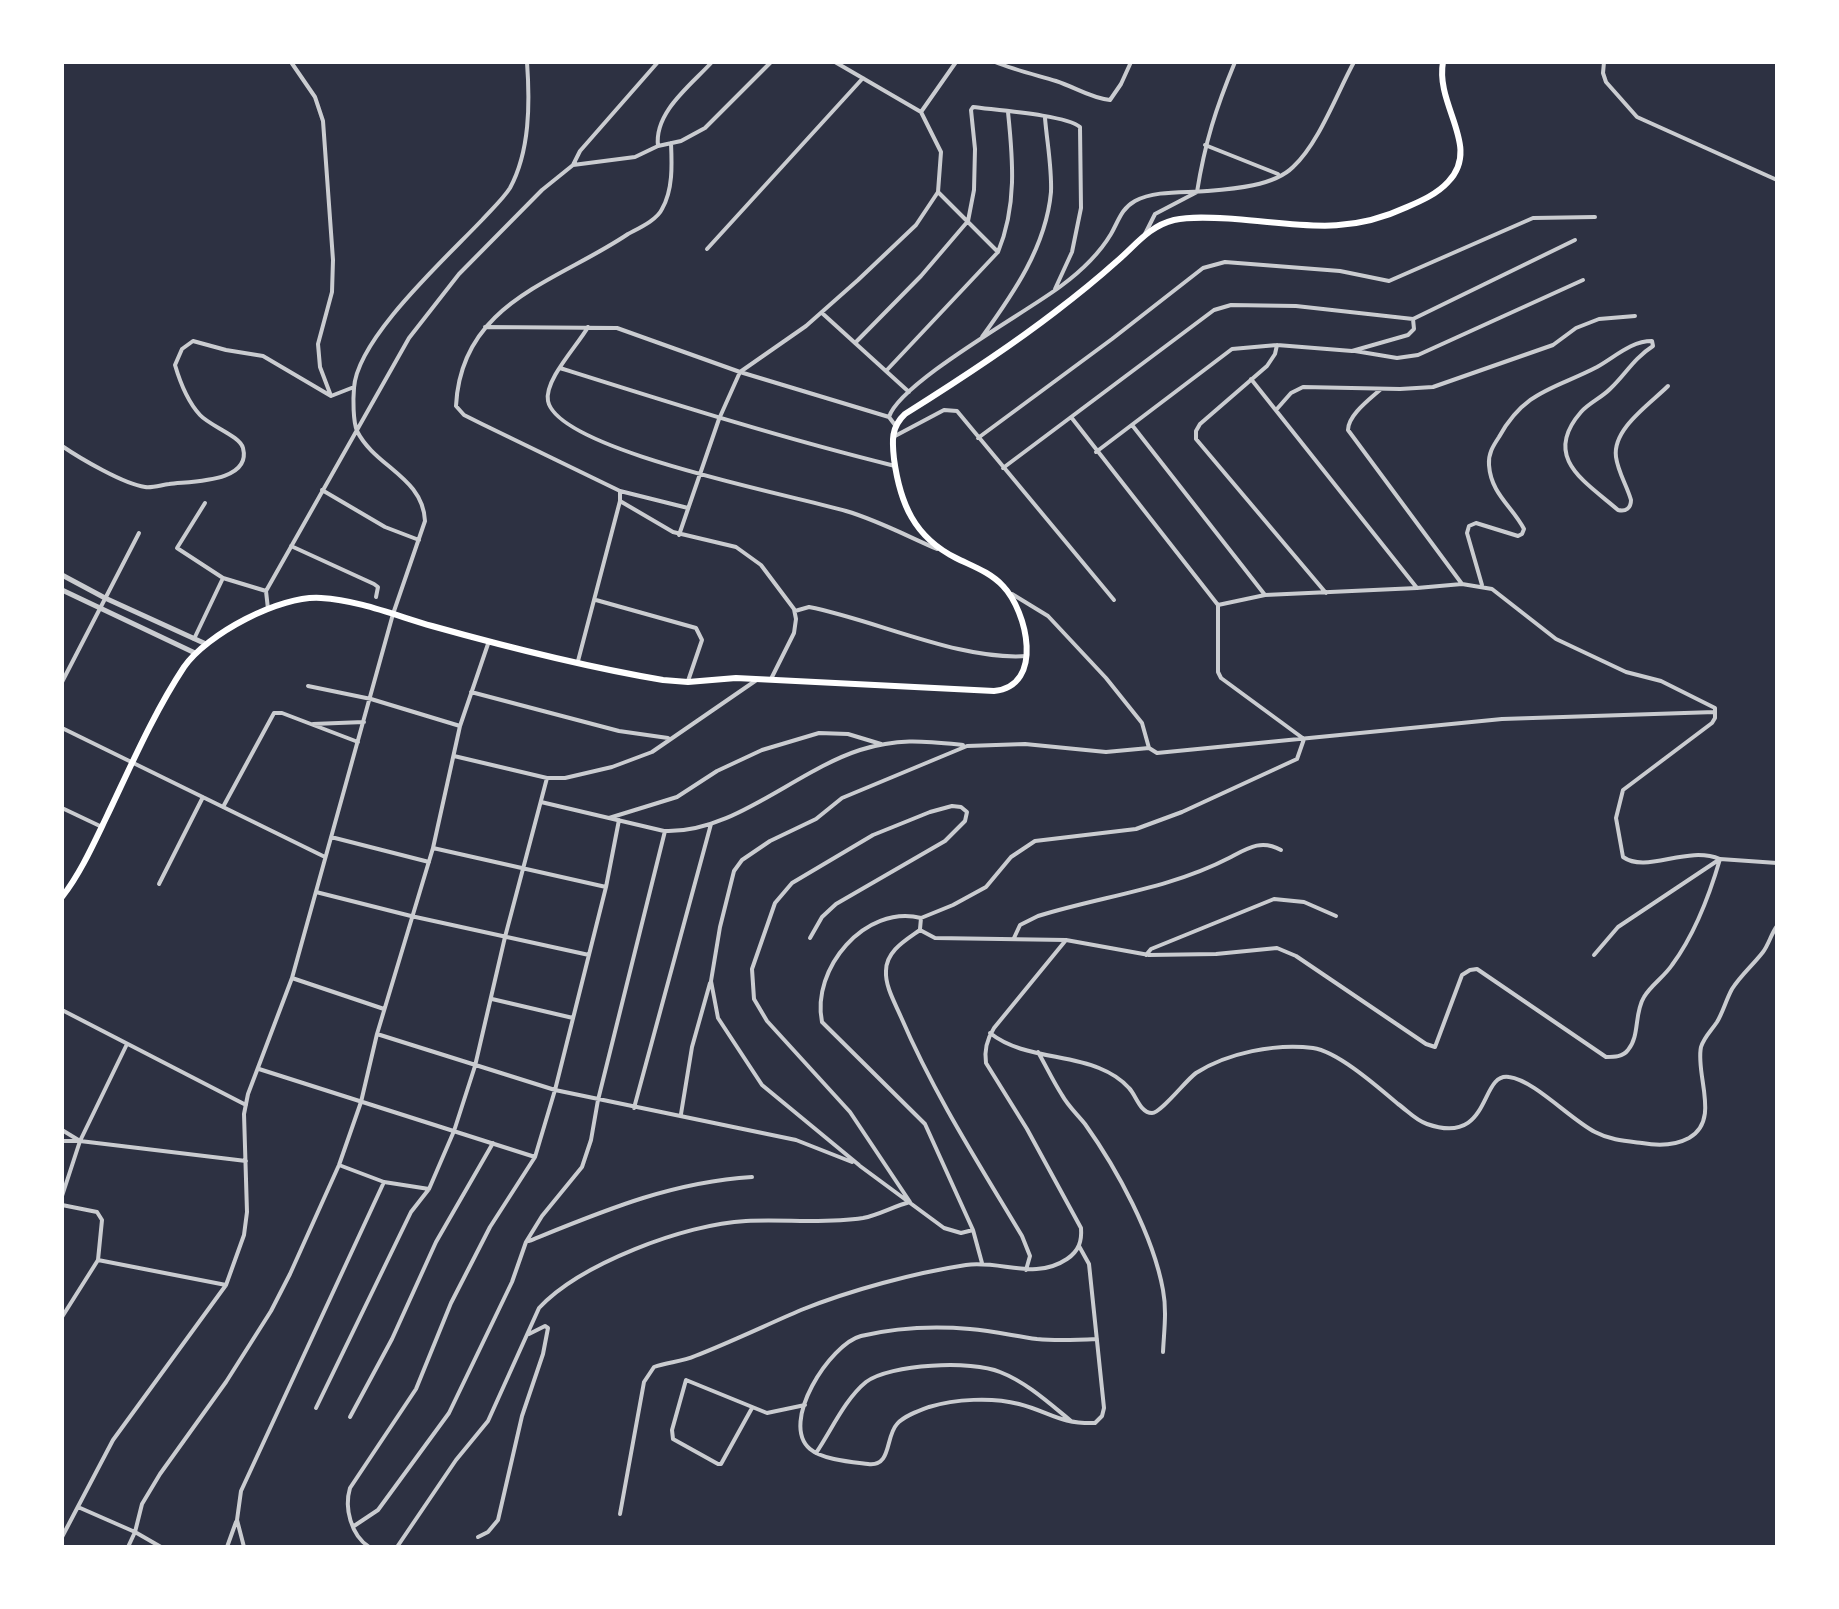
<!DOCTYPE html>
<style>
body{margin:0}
#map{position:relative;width:1839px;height:1609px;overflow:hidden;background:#2d3142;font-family:"Sofia Sans Condensed",sans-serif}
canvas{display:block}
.frame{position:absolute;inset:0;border:64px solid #fff;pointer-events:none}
</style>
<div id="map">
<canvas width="1839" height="1609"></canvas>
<div class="frame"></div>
</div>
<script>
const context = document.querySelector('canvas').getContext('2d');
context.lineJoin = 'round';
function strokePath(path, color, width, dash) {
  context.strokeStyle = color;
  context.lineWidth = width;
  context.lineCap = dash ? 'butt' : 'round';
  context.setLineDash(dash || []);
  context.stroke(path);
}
strokePath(new Path2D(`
 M291,62l24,35 8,24 10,139 -1,32 -14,52 2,23 11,29 23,-9
 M995,62c20,8 41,13 61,19 19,6 34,17 54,19l11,-16 10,-22
 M1604,62l-1,11 3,9 31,35 140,63
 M921,112l35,-50
 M671,143c1,22 2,47 -9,66 -5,11 -23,19 -34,25 -71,48 -167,68 -172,172l8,9 18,9 138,67 68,17
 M1205,145l73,29
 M658,146c-4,-34 33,-61 54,-84
 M573,165l7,-14 78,-89
 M938,192l60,60
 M1145,234l10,-20 42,-22c8,-50 19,-84 38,-130
 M707,249l156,-171
 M822,313l87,79
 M485,327l132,1 123,44 149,45 6,8
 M588,327c-10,18 -44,53 -40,74 10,50 249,95 298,110 31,9 61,25 91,38
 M982,337c31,-43 64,-90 69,-145 1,-24 -4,-50 -6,-74
 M855,343l66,-67 47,-55 6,-31 1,-41 -4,-39 2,-3c22,3 93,8 107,20l1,81 -9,44 -17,37
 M1277,345l-2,9 -8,12 -67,58 -4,7v8l130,154
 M1355,351l42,7 21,-3 165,-75
 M560,368c111,35 221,70 335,98
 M886,371l112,-119c19,-46 15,-92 10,-140
 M1381,389c-11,10 -33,26 -33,41l114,154
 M1276,410l15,-17 12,-6 97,2 33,-2 120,-42 23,-17 23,-9 36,-3
 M889,417c11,-35 138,-105 172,-131 19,-14 38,-32 50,-52 8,-14 10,-25 24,-33 20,-11 50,-8 72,-10 26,-2 67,-5 86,-24 26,-24 44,-74 61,-105
 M1132,425l133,170
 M895,436l49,-26 13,1 157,189
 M978,438l134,-99 91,-71 22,-6 115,9 49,10 144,-63 62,-1
 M62,446c19,13 62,38 83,41 8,1 16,-2 24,-3 20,-3 83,-1 74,-36 -3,-12 -33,-22 -43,-33 -12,-13 -20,-33 -25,-50l7,-16 11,-8 33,9 37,6 68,40
 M1096,452l136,-103 45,-4 75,6 56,-16 6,-6 -1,-10
 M1003,468l211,-158 17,-5 65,1 117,13 162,-79
 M322,490l63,37 34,13
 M620,491v10l53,31 63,15 25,18 33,44 2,10 -2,14 -23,46
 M205,503l-28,45 46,30 43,13
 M679,535l40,-116 21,-47 66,-46 52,-46 58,-55 22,-33 3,-40 -20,-40 -86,-50
 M291,546l83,38 4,3 -2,10
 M1482,585l-15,-52 2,-7 7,-3 42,13 4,-2 2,-5c-12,-23 -33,-35 -35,-64 -1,-11 4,-19 10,-28 26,-47 56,-48 98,-70 18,-10 34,-26 55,-26l1,5c-20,13 -27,28 -43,43 -9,9 -21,14 -29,23 -40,46 5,70 37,98 8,2 13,-2 13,-10 -4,-14 -13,-28 -15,-43 -4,-28 34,-53 52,-71
 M1012,594l36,22 58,62 36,45 7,25 8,5 345,-34 213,-7
 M596,600l100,28 6,12 -14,41
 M1218,605l47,-10 152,-7
 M268,609l-2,-18 143,-253 50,-64 83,-84 31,-25 62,-8 23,-11 23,-5 24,-13 66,-66
 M795,611l14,-4c67,13 151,54 218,49
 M194,639l29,-61
 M578,661l42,-160
 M62,682l77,-149
 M308,686l63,13 89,27
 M471,692l148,39 49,7
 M313,724l51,-2
 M62,728l263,129
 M454,756l93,22h18l47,-11 40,-15 106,-73
 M541,802l123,29c69,3 131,-60 196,-81 39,-12 63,-9 103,-5
 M223,807l51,-94h8l76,29
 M62,808l40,19
 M609,818l68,-21 40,-26 45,-21 57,-17 29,1 33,10
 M331,837l98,25
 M433,848l173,39
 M159,884l44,-87
 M316,892l95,24 178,39
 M921,918c-56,-14 -110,51 -99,104l103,102 48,106 9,33
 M920,929l1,-11 32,-13 33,-18 25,-30 24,-16 101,-12 46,-17 115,-53 7,-20 -83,-61 -3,-6v-67l-147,-188
 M1014,938l6,-13 18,-9c65,-20 131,-27 191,-58 19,-10 32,-19 52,-8
 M1146,955l5,-6 123,-50 30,3 32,14
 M1594,955l24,-28 102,-68 57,4
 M292,978l92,31
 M492,999l81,19
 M62,1010l184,95
 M990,1033c30,24 74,21 109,35 10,4 22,11 30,20 7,7 11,25 23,25 9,0 34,-33 44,-40 31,-20 80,-30 117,-25 24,3 65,39 85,56 10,7 17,16 29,20 65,23 52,-52 82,-47 25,3 62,43 86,55 15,8 30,9 47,11 16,3 32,3 47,-5 32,-18 6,-63 12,-91 3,-10 10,-16 16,-25 6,-10 9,-22 15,-33 9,-14 21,-24 31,-37 6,-8 8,-18 14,-26
 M377,1034l178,56 241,50 56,22
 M1038,1052c8,14 15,29 24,43 6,11 15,19 23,29 32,45 68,111 78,166 4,21 1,41 0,62
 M259,1069l276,88
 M634,1108l77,-284
 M681,1114l11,-67 18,-64
 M62,1130l18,11 166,20
 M62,1141h16
 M339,1165l45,17 45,7
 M859,1165l-97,-80 -44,-67 -7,-37 9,-54 14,-56 8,-11 28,-19 46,-22 26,-21 125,-52 58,-2 81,8 43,-4
 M860,1166l84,62 17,5 12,-3
 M62,1196l18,-55 47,-97
 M62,1205l35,7 5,8 -4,40 -36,57
 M529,1241c74,-30 142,-59 223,-64
 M1079,1246l10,18 15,144 -2,8 -7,7c-36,1 -45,-11 -76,-19 -27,-7 -64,-5 -90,3 -11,4 -25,9 -32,17 -12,13 -5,43 -29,40 -16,-2 -45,-4 -58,-15 -31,-26 20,-105 51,-113 34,-8 74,-10 109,-7 23,2 45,7 67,10 20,2 40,1 60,0
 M98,1260l128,25
 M1026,1270l4,-14 -8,-20c-43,-72 -88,-142 -121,-219 -6,-14 -16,-31 -15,-46 0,-20 20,-31 34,-41l15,8 131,2 83,15 67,-1 61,-6 19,8 130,88 9,3 27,-72 8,-5 7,-1 129,88c8,0 17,0 22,-7 12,-14 6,-37 16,-53 7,-12 20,-20 28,-32 23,-31 37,-68 48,-106 -34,-14 -73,15 -97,-2l-7,-39 7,-28 89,-67 3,-5v-10l-54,-27 -35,-9 -70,-33 -64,-50 -30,-5 -45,4 -166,-209
 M316,1408l95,-196 18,-23 25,-58 21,-65 30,-129 42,-159
 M752,1408l-31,56h-3l-45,-25 -1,-9 14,-50 81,33 38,-8
 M350,1417l42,-78 44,-97 57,-99
 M816,1453c15,-22 29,-54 50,-71 24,-18 106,-22 134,-10 26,10 49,31 71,49
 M78,1507l57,25 26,15
 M620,1514l24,-132 10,-15c13,-5 28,-5 41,-11 36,-14 71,-31 106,-46 50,-20 113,-37 165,-45 36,-5 68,16 101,-6 12,-8 15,-18 14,-31l-54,-99 -41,-66c-2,-13 1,-24 8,-35l72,-88
 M354,1526l24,-16 71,-97 63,-131 14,-40 16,-26 40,-49 9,-27 7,-40 67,-269
 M62,1537l51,-97 113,-155 18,-50 3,-23 -3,-98 4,-20 44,-116 101,-364 32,-93c-2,-44 -50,-54 -68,-90 -4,-10 -4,-32 -3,-43 3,-50 93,-131 128,-168 9,-10 21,-21 28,-32 20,-37 20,-85 17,-126
 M478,1537l10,-5 10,-12 24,-104 21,-62 5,-26 -3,-2 -16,8
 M128,1547l7,-15 7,-28 18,-30 66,-92 45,-71 19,-37 49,-109 22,-63 16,-68 56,-186 27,-122 29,-85
 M227,1547l9,-25
 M244,1547l-7,-27 4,-29 143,-309
 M369,1547c-18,-12 -25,-39 -19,-59l66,-99 35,-86 39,-76 45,-70 20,-67 51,-203 13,-67
 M397,1547l59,-87 32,-39 51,-113c41,-44 146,-84 207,-87 38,-2 79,3 117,-3 16,-3 31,-12 47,-16l-60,-90 -83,-91 -13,-22 -2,-30 23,-66 17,-20 81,-48 57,-23 22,-6 9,1 6,5 -2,9 -20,20 -109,63 -14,13 -12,21`), '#caccd0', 4);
strokePath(new Path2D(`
 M62,575l43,23 101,46
 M62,590l133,63`), '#caccd0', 5);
strokePath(new Path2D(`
 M62,897c18,-23 31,-52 44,-79 24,-50 47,-104 78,-151 23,-33 96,-72 137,-69 37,2 76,18 111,28 75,21 154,41 231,54l25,2 48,-4 258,13c51,-5 33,-80 9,-105 -13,-14 -31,-20 -47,-28 -42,-21 -56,-55 -62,-99 -2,-18 -3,-32 11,-45 51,-32 102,-65 150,-102 21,-16 42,-33 61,-50 19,-16 33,-36 58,-42 19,-4 42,-2 61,-1 65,5 110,17 172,-12 14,-6 30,-13 41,-25 34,-35 -13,-76 -5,-120`), '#fff', 6);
</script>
